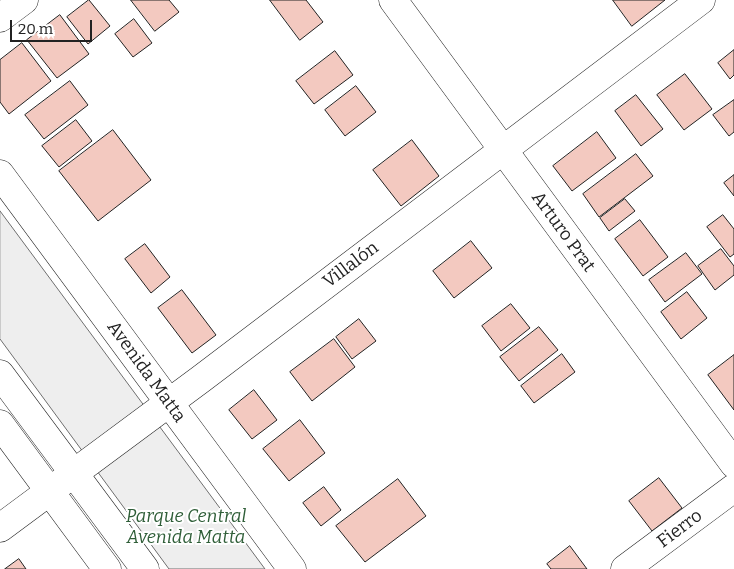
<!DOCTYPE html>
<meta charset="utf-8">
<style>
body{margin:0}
#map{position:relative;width:734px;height:569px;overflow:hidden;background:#fff;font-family:Bitter,serif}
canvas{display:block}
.scale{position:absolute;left:10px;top:20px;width:82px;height:22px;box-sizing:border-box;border:2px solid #222;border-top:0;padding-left:6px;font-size:15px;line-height:18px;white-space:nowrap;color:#222;-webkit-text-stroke:4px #fff;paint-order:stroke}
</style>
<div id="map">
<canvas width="734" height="569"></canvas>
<div class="scale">20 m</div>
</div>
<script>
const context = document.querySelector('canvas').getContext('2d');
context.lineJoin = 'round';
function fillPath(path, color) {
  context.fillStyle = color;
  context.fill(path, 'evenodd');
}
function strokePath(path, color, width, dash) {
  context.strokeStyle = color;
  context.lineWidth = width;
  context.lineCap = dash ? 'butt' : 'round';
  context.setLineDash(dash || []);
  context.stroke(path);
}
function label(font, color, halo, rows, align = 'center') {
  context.font = font + ' Bitter,serif';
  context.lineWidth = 4;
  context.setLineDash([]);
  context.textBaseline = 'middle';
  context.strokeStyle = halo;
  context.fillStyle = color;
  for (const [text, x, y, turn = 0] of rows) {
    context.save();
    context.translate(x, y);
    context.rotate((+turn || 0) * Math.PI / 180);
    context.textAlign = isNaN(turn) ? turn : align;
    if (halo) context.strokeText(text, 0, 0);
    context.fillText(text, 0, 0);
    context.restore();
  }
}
const green = new Path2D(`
 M0,211l265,358h-96l-169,-230z`);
fillPath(green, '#eee');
strokePath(green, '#6f6f6f', 1);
const building = new Path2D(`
 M89,0l21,26 -22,18 -21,-27z
 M131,0h38l10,12 -24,19z
 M270,0h36l17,22 -23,18z
 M613,0h52l-33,26z
 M60,15l29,39 -32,24 -30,-38z
 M134,19l18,24 -19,14 -18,-23z
 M22,43l29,38 -42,33 -9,-12v-42z
 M734,50v25l-4,4 -12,-16z
 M335,51l18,24 -39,29 -18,-23z
 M685,74l27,35 -28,21 -27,-35z
 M70,81l18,24 -44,34 -19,-24z
 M356,86l20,26 -31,24 -20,-26z
 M636,95l27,34 -22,17 -26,-35z
 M734,100v32l-5,4 -16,-21z
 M76,120l16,21 -33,26 -17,-21z
 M113,130l38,50 -53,41 -39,-50z
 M597,132l19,26 -44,33 -19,-25z
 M412,140l27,36 -38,30 -28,-36z
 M636,154l17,22 -54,41 -16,-23z
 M734,175v21l-10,-13z
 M625,199l10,12 -26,20 -9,-13z
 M723,215l11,14v25l-4,3 -23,-30z
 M640,220l28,37 -25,19 -28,-37z
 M471,241l21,27 -38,30 -21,-27z
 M145,244l25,33 -19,16 -26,-34z
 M721,249l13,17v9l-19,15 -17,-24z
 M686,253l16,21 -37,28 -16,-22z
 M182,290l34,45 -24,18 -34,-45z
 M687,292l20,26 -26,21 -20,-27z
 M511,304l19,24 -29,23 -19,-25z
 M359,319l17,22 -24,18 -16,-22z
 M539,327l19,23 -39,31 -19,-24z
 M334,339l21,28 -43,34 -22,-29z
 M562,354l13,18 -41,31 -13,-17z
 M734,355v55l-26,-35z
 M254,390l23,30 -25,19 -23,-29z
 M300,420l25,33 -36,28 -26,-32z
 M659,478l23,30 -30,23 -23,-30z
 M398,479l28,37 -61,46 -29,-36z
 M324,487l17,23 -20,16 -18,-23z
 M570,546l17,23h-36l-4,-5z
 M19,559l7,10h-21z`);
fillPath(building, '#f3c9c0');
strokePath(building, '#222', 1);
const minor = new Path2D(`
 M393,0l341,464
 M0,18l24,-18
 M0,174l292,395
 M0,528l201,-149 500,-379
 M625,569l109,-81`);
const major = new Path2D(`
 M0,374l145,195
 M0,424l107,145`);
strokePath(minor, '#222', 29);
strokePath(major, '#222', 29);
strokePath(minor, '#fff', 28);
strokePath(major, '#fff', 28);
label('18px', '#222', '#fff', [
 ["Arturo Prat",563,232,54],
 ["Villalón",351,265,-37],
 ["Avenida Matta",146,372,54],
 ["Fierro",680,529,-37]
]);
label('italic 18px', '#2f5e38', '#fff', [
 ["Parque Central",186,517],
 ["Avenida Matta",186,538]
]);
</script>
